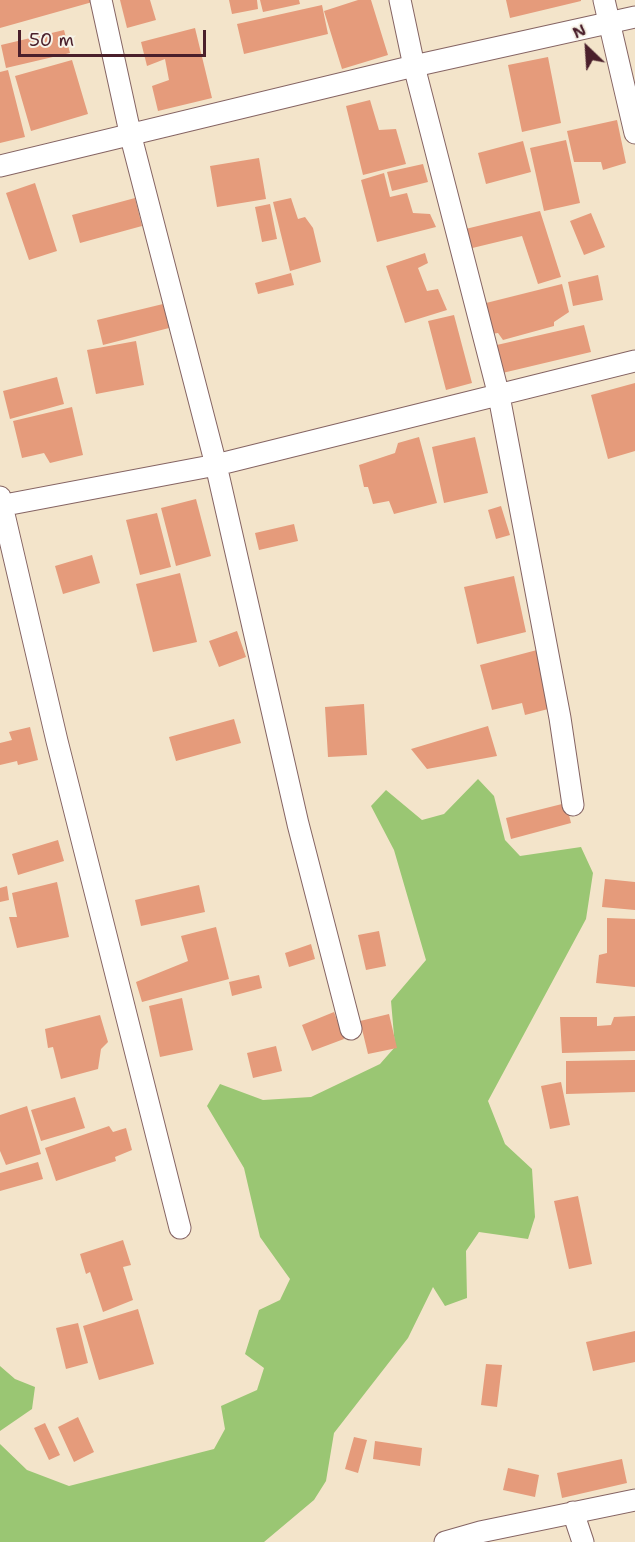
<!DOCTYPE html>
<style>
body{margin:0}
#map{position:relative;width:635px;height:1542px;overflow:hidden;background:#f3e4ca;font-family:"Shantell Sans",sans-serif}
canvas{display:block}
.north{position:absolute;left:557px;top:18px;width:60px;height:60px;-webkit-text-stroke:4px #f7f3e8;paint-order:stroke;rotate:335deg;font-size:16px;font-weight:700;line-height:24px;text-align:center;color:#4a1f2b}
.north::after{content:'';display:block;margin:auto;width:21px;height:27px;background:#4a1f2b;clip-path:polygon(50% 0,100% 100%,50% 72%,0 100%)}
.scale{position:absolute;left:18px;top:30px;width:188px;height:27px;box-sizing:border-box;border:3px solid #4a1f2b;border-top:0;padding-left:8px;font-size:18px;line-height:21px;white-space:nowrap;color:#4a1f2b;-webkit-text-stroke:4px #f7f3e8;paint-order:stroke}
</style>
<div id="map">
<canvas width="635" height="1542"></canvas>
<div class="north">N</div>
<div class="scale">50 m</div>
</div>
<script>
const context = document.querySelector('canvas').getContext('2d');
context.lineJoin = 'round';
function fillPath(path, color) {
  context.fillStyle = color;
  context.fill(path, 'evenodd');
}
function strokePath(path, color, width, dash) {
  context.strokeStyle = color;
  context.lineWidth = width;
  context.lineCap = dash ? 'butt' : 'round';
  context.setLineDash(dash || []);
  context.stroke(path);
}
fillPath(new Path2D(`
 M478,779l16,17 11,44 15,16 61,-9 12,26 -7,46 -98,182 17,43 27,25 3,48 -7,22 -49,-7 -13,19 1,47 -22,8 -12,-19 -25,51 -74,95 -8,48 -12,19 -50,42h-264v-98l27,26 42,16 145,-37 11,-20 -4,-23 36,-16 7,-22 -19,-14 14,-44 21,-10 10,-21 -30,-42 -16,-69 -37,-62 13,-22 43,16 48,-3 69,-33 15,-17 -4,-46 35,-41 -32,-110 -23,-44 15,-16 36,30 22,-6z
 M0,1366l15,13 20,8 -3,22 -32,22z`), '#9ac673');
fillPath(new Path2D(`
 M0,0h96v1l-96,27z
 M120,0h30l6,20 -29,8z
 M229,0h28l1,9 -26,5z
 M260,0h39l1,4 -37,8z
 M358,0h13l17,55 -46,14 -18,-58z
 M506,0h75v1l-71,17z
 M322,5l6,29 -84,20 -7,-30z
 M195,28l17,70 -54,13 -6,-25 17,-6 -4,-21 -18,7 -6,-24z
 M64,30l6,23 -64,15 -5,-23z
 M548,57l13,66 -39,9 -14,-67z
 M72,60l16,54 -57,17 -16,-55z
 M8,70l17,67 -25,6v-71z
 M370,100l9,30 17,-1 10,35 -43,11 -17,-69z
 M617,120l9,43 -23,7 -2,-8h-27l-7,-31z
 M566,140l14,63 -36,8 -14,-63z
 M523,141l8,31 -45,12 -8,-31z
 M259,158l7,41 -49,8 -7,-41z
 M423,164l5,18 -36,9 -5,-19z
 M384,173l6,24 17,-4 6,20 17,1 6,13 -59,15 -16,-62z
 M35,183l22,68 -28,9 -23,-67z
 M135,198l7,28 -62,17 -8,-28z
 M291,198l7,21 7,-2 8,11 8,34 -31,9 -17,-69z
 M270,204l7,35 -15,3 -7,-35z
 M540,211l21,66 -23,7 -16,-48 -62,15 -7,-19z
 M591,213l14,34 -21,8 -14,-34z
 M425,253l3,10 -10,5 9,23 11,-2 9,21 -42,13 -19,-57z
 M291,273l3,12 -36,9 -3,-11z
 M598,275l5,25 -30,6 -5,-24z
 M562,284l7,28 -15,10v4l-51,14 -5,-7 -21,3 -7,-29z
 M163,304l6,24 -66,17 -6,-25z
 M454,315l18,68 -26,7 -18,-69z
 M584,325l7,27 -97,23 -6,-28z
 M136,341l8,44 -48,9 -9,-44z
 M57,377l7,27 -54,15 -7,-28z
 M635,383v68l-27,8 -17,-64z
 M72,407l11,48 -33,8 -6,-10 -22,5 -9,-37z
 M419,437l18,66 -43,11 -5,-13 -16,3 -5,-17h-4l-5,-22 36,-12 3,-10z
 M475,437l13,56 -44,10 -12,-56z
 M196,499l15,57 -35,10 -15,-58z
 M501,506l9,29 -14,4 -8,-29z
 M157,513l14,54 -31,8 -14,-55z
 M294,524l4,17 -39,9 -4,-17z
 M92,555l8,28 -37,11 -8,-28z
 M180,573l17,69 -44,10 -17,-68z
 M514,576l12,56 -49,12 -13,-57z
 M237,631l9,26 -27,10 -10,-26z
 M537,650l15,58 -27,7 -3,-12 -30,7 -12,-45z
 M364,704l3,51 -39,2 -3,-50z
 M234,719l7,24 -65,18 -7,-24z
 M488,726l9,30 -70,13 -16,-20z
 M30,727l8,33 -20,5 -1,-4 -17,4v-22l12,-3 -3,-8z
 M566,803l5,20 -60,16 -5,-21z
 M58,840l6,21 -46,14 -6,-21z
 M605,879l30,3v28l-33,-3z
 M57,882l12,55 -52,11 -8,-31h8l-5,-24z
 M199,885l6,27 -64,14 -6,-26z
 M7,886l2,14 -9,2v-14z
 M607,918l28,1v68l-39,-4 3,-28 8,-2z
 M216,927l13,52 -87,23 -6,-20 52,-21 -7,-25z
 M379,931l7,35 -20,4 -8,-35z
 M311,944l4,15 -26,8 -4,-14z
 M259,975l3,13 -30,8 -3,-14z
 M182,998l11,52 -33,7 -11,-51z
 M334,1012l10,27 -32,12 -10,-26z
 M389,1014l8,34 -29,6 -8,-33z
 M100,1015l8,27 -7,7 -3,20 -37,10 -8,-32 -5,1 -3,-19z
 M635,1016v35l-73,2 -2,-36h37v9l14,-1 3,-8z
 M276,1046l6,25 -29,7 -6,-25z
 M635,1060v32l-69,2v-33z
 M561,1082l9,43 -20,4 -9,-43z
 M75,1097l10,31 -44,13 -10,-31z
 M27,1106l14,48 -35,11 -6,-14v-36z
 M109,1126l4,6 13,-4 6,22 -17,7 1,4 -60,20 -11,-33z
 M38,1162l5,17 -43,12v-18z
 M578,1196l14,68 -23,5 -15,-68z
 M123,1240l8,25 -8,2 10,33 -30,12 -13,-40 -4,2 -6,-20z
 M138,1309l16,55 -55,16 -16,-54z
 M78,1323l10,40 -22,6 -10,-41z
 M635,1331v31l-42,9 -7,-29z
 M486,1364l16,1 -5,42 -16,-2z
 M78,1417l16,35 -20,10 -16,-35z
 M45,1423l15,32 -11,5 -15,-32z
 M354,1437l13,3 -9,33 -13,-4z
 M375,1441l47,7 -2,18 -47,-7z
 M622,1459l5,24 -65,15 -5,-25z
 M508,1468l31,7 -4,22 -32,-7z`), '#e59b7b');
const minor = new Path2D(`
 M101,0l30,137 85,328 82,359 53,205
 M400,0l14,66 85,330 61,322 13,87
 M604,0l31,133
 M0,166l414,-100 221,-49
 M0,497l57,244 123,487
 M0,506l216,-41 419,-104
 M573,1512l10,30
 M445,1542l35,-10 155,-32`);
strokePath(minor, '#856463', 23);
strokePath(minor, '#fff', 21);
</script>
